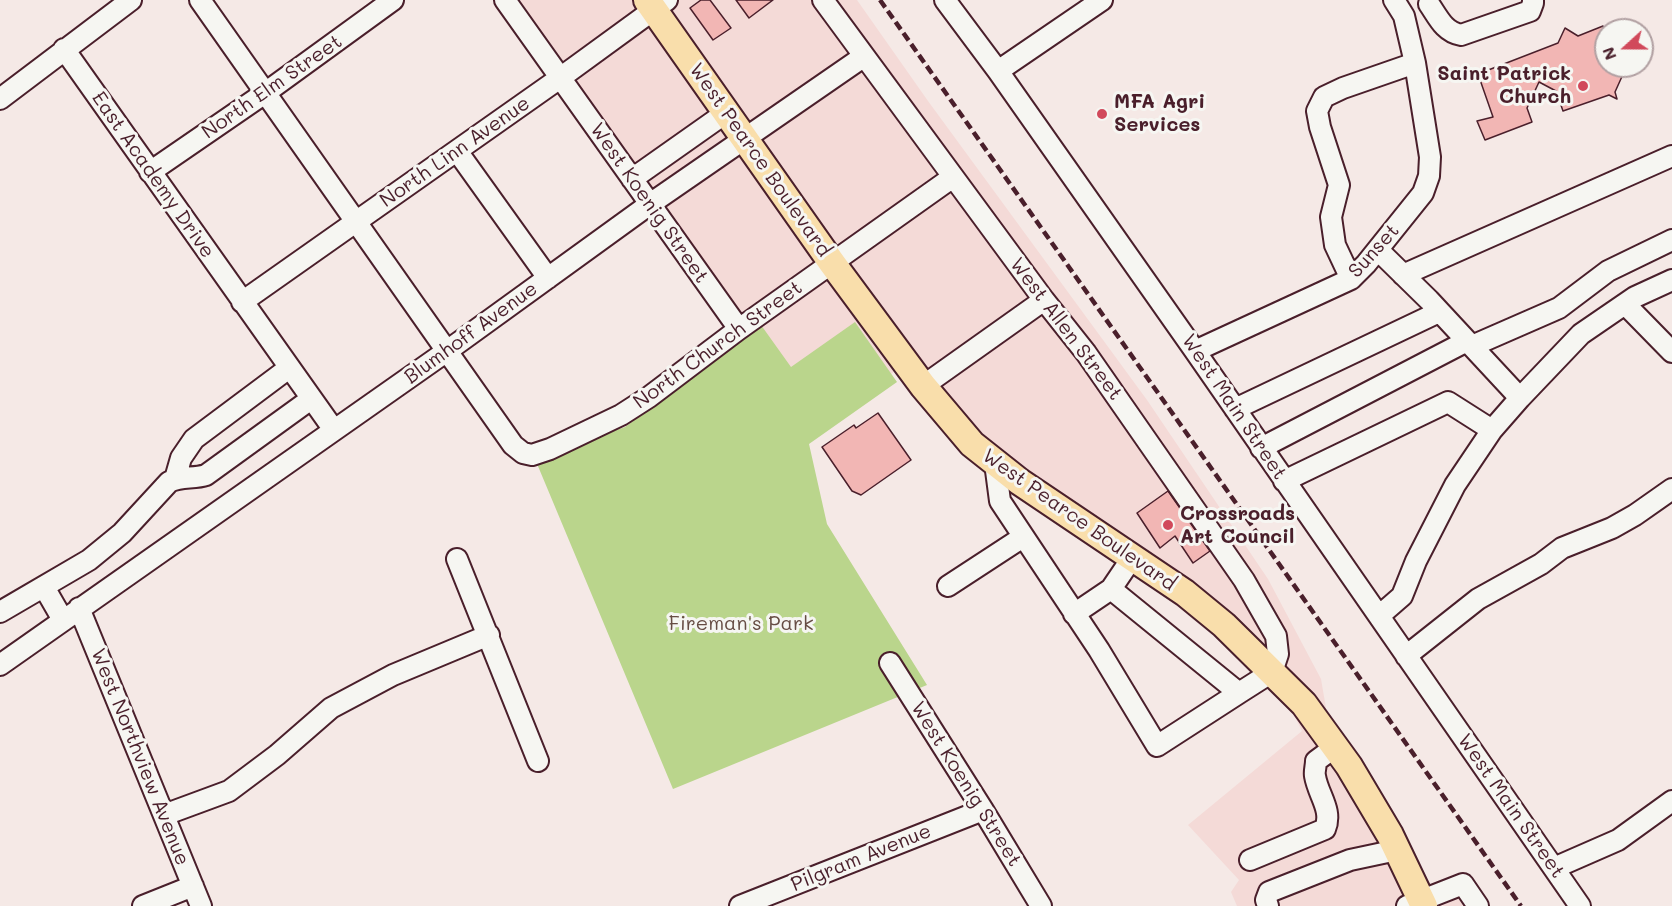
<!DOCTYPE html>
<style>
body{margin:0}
#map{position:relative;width:1672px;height:906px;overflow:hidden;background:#f5e9e6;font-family:Mali,sans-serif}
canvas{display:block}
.north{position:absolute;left:1594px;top:18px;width:60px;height:60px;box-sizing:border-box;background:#f6f6f2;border:2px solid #b1a0a2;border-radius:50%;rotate:249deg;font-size:16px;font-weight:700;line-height:24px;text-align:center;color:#4a1f2b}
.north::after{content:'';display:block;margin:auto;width:21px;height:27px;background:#d1495b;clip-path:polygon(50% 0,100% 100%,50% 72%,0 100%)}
</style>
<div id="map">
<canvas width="1672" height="906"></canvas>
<div class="north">N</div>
</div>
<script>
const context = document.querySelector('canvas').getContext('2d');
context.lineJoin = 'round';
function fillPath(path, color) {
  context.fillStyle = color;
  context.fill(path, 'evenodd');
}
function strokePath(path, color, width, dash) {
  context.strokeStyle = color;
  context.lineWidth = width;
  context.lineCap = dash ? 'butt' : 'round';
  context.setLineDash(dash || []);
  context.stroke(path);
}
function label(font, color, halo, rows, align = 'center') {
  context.font = font + ' Mali,sans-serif';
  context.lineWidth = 6;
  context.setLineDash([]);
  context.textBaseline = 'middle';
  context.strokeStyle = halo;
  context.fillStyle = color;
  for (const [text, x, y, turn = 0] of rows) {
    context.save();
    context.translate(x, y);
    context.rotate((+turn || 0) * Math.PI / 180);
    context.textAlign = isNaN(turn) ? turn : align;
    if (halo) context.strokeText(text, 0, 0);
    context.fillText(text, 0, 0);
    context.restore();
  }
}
fillPath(new Path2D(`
 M501,0h356l71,101 219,299 121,179 53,100 6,35 103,171 40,-5 19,26h-252l-6,-14 8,-12 -51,-55 114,-94 -30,-59 -252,-190 -114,-119 -83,62 -79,-100z`), '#f4dad7');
fillPath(new Path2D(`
 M855,322l42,60 -88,62 18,80 100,161 -254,104 -138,-330 90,-32 136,-102 30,42z`), '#bad58c');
const building = new Path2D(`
 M701,0h9l21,28 -18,12 -23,-32z
 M736,0h37l-24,18z
 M1603,26l3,9v31h11l7,6 -9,20 2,7 -8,-4 -46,16 -7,-20 -17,-9 -12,26 5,14 -47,18 -8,-19 16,-4 -15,-43 80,-31 7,-15 13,8z
 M878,413l33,47 -50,35 -9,-4 -30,-44 32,-22 2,3z
 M1168,491l42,60 -17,12 -18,-27 -15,12 -23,-35z`);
fillPath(building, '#f2b6b4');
strokePath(building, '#4a1f2b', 1.5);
const minor = new Path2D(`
 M200,0l313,445 10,8 9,2 18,-6 71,-34 28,-18 90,-68 214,-152
 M505,0l234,329
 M823,0l221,300 42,53 158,227 32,56 2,18 -6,18 -33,21 -128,-104 21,-31
 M945,0l53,71 197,280 385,555
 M1429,4c9,13 15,28 32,31l69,-24 3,-8v-3
 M64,49l270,381
 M998,71l104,-71
 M0,99l131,-99
 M457,151l91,127
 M150,172l115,-79 128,-93
 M632,179l95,-67
 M1378,250l51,50 91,98
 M1403,275l269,-119
 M1351,279l-16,-34 -4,-28 8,-32 -19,-58 -3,-16 7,-14 19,-9 72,-25
 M242,302l318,-224 107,-78
 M1625,304l47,48
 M1472,346l87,-38 49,-37 64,-31
 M1195,351l156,-72 15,-15 57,-71 6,-17 1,-19 -15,-94 -11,-47 -10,-16
 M923,386l121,-86
 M1235,409l204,-97
 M1261,448l206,-107
 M995,463l5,38 99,149 58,96 82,-53
 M175,479l6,-21 13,-19 95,-71
 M1284,481l164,-79 44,28
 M457,559l81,202
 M948,586l75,-49
 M44,587l19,33
 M79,608l122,298
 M0,612l89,-52 33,-27 47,-51c11,-6 25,-3 37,-7l105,-76
 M1074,614l37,-25
 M1379,616l23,-20 14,-35 39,-76 37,-55 28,-32 61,-64 54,-37 37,-17
 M1406,656l72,-57 63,-35 21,-16 50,-20 23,-13 37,-26
 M890,663l93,147 58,96
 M0,665l447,-314 203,-147 213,-147
 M164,815l65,-24 48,-36 54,-47 62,-33 96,-40
 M1250,860l75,-31c8,-19 -7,-34 -10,-53 -1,-4 1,-10 1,-15l19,-14
 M1554,868l64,-28 54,-39
 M143,906l50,-20
 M740,906l243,-96
 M1268,906l-2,-6 3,-8 81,-32 47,-10
 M1407,906l56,-22 15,22`);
const major = new Path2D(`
 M647,0l185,263 91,123 49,58 48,38 165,111 39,32 80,79 45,62 41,69 34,71`);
strokePath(minor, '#4a1f2b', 24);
strokePath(major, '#4a1f2b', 30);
strokePath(minor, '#f6f6f2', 20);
strokePath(major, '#f9deab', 26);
strokePath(new Path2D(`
 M880,0l641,906`), '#4a1f2b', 4.5, [9, 4.5]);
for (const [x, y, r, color] of [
 [1583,86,6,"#d1495b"],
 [1102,114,6,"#d1495b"],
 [1168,525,6,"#d1495b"]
]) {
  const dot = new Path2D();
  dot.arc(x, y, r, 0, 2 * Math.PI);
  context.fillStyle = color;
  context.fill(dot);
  strokePath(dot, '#f6f6f2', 2);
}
label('bold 20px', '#4a1f2b', '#f6f6f2', [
 ["Saint Patrick",1571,74,"right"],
 ["Church",1571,97,"right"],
 ["MFA Agri",1114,102],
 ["Services",1114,125],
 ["Crossroads",1180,514],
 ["Art Council",1180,537]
], 'left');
label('20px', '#4a1f2b', '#f6f6f2', [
 ["North Elm Street",272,87,-35],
 ["North Linn Avenue",455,152,-35],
 ["West Pearce Boulevard",760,160,55],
 ["East Academy Drive",153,175,55],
 ["West Koenig Street",649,203,55],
 ["Sunset",1374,251,-48],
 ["West Allen Street",1066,329,53],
 ["Blumhoff Avenue",471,333,-36],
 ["North Church Street",718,345,-36],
 ["West Main Street",1234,407,56],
 ["West Pearce Boulevard",1079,520,35],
 ["West Northview Avenue",140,757,68],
 ["West Koenig Street",966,784,58],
 ["West Main Street",1511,806,55],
 ["Pilgram Avenue",861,858,-22]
]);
label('20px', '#664c43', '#f6f6f2', [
 ["Fireman's Park",741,624]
]);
</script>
